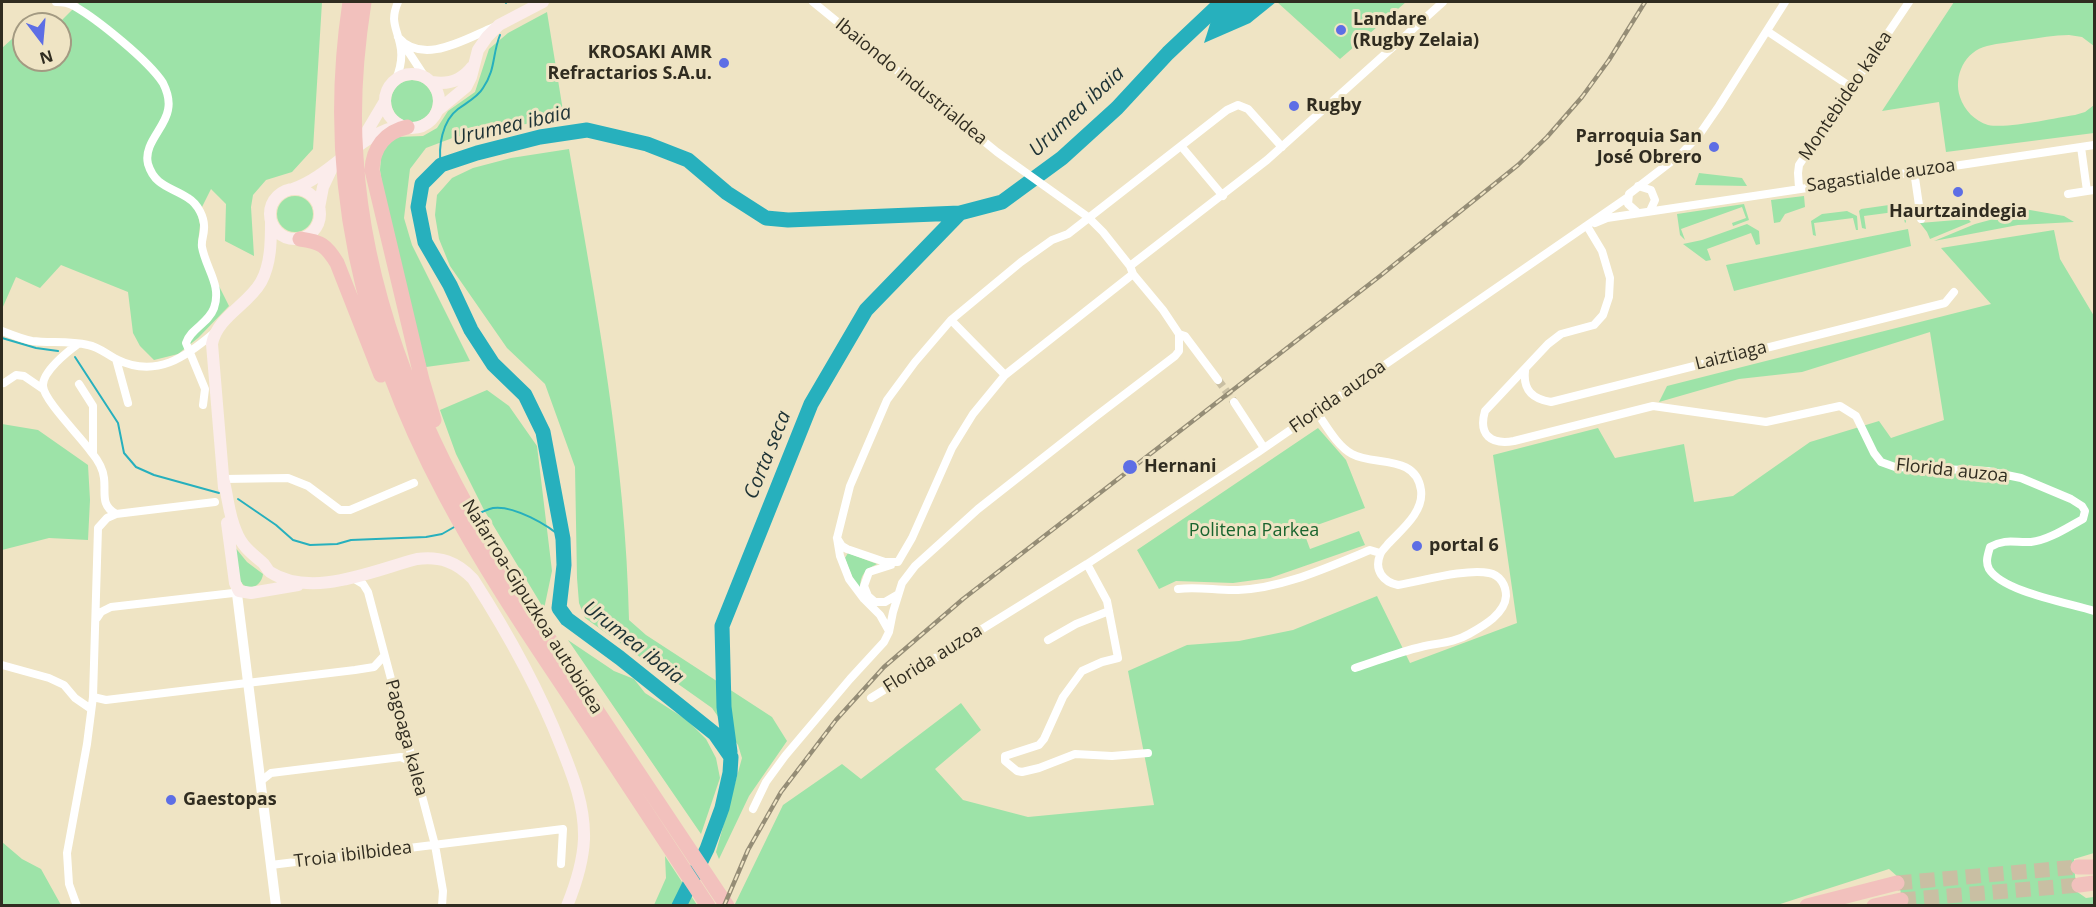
<!DOCTYPE html>
<meta charset="utf-8">
<style>
body{margin:0}
#map{position:relative;width:2096px;height:907px;overflow:hidden;background:#efe4c4;font-family:"Open Sans",sans-serif}
canvas{display:block}
.frame{position:absolute;inset:0;border:3px solid #302c20;pointer-events:none}
.north{position:absolute;left:12px;top:12px;width:60px;height:60px;box-sizing:border-box;background:#efe4c4;border:2px solid #a39a82;border-radius:50%;rotate:164deg;font-size:16px;font-weight:700;line-height:24px;text-align:center;color:#302c20}
.north::after{content:'';display:block;margin:auto;width:21px;height:27px;background:#5d6ee5;clip-path:polygon(50% 0,100% 100%,50% 72%,0 100%)}
</style>
<div id="map">
<canvas width="2096" height="907"></canvas>
<div class="frame"></div>
<div class="north">N</div>
</div>
<script>
const context = document.querySelector('canvas').getContext('2d');
context.lineJoin = 'round';
function fillPath(path, color) {
  context.fillStyle = color;
  context.fill(path, 'evenodd');
}
function strokePath(path, color, width, dash) {
  context.strokeStyle = color;
  context.lineWidth = width;
  context.lineCap = dash ? 'butt' : 'round';
  context.setLineDash(dash || []);
  context.stroke(path);
}
function label(font, color, halo, rows, align = 'center') {
  context.font = font + ' "Open Sans",sans-serif';
  context.lineWidth = 6;
  context.setLineDash([]);
  context.textBaseline = 'middle';
  context.strokeStyle = halo;
  context.fillStyle = color;
  for (const [text, x, y, turn = 0] of rows) {
    context.save();
    context.translate(x, y);
    context.rotate((+turn || 0) * Math.PI / 180);
    context.textAlign = isNaN(turn) ? turn : align;
    if (halo) context.strokeText(text, 0, 0);
    context.fillText(text, 0, 0);
    context.restore();
  }
}
fillPath(new Path2D(`
 M80,2h242l-9,147 -21,23 -26,8 -13,15 -2,12 3,49 -29,-15 1,-37 -15,-15 -13,26 2,10 -2,18 6,20 13,19 12,24 -31,32 -20,16 -24,6 -14,-14 -7,-13 -5,-41 -67,-27 -21,23 -24,-11 -14,32v-261l21,-19 1,31h36v-36h-2z
 M1277,2h129l-66,57z
 M1954,2h140v44l-12,-9 -13,-2c-15,0 -30,3 -45,5 -12,2 -25,3 -37,6 -22,5 -34,30 -27,51 4,13 15,24 28,28 21,4 65,-7 87,-10l10,-3 9,-7v28l-148,19 -7,-50 -57,9z
 M547,12l17,105 -109,20 -29,11 -16,21 -6,49 8,27 58,116 -44,6 -43,-175 -3,-22 1,-12 5,-14 11,-7 26,-1 14,-8 11,-17 27,-19 14,-43 19,-16z
 M391 101a21 21 0 1 1 42 0a21 21 0 1 1-42 0Z
 M569,149c27,156 57,313 60,471l17,15 126,82 15,24 -38,55 -30,63 -3,-7 26,-94 -4,-13 -26,-37 -127,-90 -6,-15 -2,-25 -2,-111 -30,-83 -38,-36 -57,-82 -11,-27 -4,-24 2,-20 15,-17 21,-10 38,-10z
 M1699,173l43,5 5,8 -52,-1z
 M277 214a18 18 0 1 1 36 0a18 18 0 1 1-36 0Z
 M1804,196l1,11 -20,7 -5,8 -6,1 -3,-23z
 M1903,203l3,19 -1,1 -3,-12 -38,5 2,13 -4,-1 -3,-17 2,-2z
 M1744,204l5,16 -16,6 -1,-3 14,-5 -4,-11 -61,22 4,11 -5,-5 -3,-21z
 M2013,207l51,9 10,6 -56,3 -84,16 41,-17 26,-7z
 M1847,211l10,5 1,14h-2l-3,-12 -39,5 2,13 -3,-1 -2,-14 11,-7z
 M1956,220h13l2,2 -41,17 -3,-7 -7,-9z
 M1747,224l12,7 1,13 -4,1 -5,-12 -44,16 4,11 -5,1 -23,-17 19,-4z
 M1908,229l3,17 -177,45 -8,-26z
 M2054,230l6,29 34,57v537l-20,6 2,32 10,7 8,-1v8h-191l-5,-28 -9,-8 -115,37h-1040l49,-101 59,-41 19,15 100,-76 20,27 -46,39 28,31 65,17 126,-12 -26,-134 59,-26 52,-4 54,-11 84,-34 33,67 107,-40 -24,-168 105,-27 17,30 69,-14 10,58 39,-6 77,-54 69,-21 12,17 53,-18 -14,-88 -128,40 -63,7 -80,23 8,-16 324,-82 -50,-56z
 M487,390l22,16 28,40 15,125 -8,38 -60,-99 -28,-56 -16,-44z
 M2,424l36,6 50,35 2,35 -2,40 -39,-2 -47,12z
 M1318,428l28,32 19,48 -62,22 7,19 49,-18 6,14 -95,33 -37,5 -57,-2 -17,8 -22,-39z
 M234,546l13,16 16,12c-1,12 -16,20 -23,6 -4,-9 -4,-23 -6,-34z
 M848,553l29,11c-13,6 -17,12 -17,26 -7,-9 -11,-21 -15,-32z
 M568,640l46,31 20,8 11,14 42,27 19,19 10,19 4,20 -19,56z
 M2,842l20,17 19,10 20,36h-59z
 M665,856l32,49h-43l12,-27z`), '#9de3a8');
fillPath(new Path2D(`
 M1217,2h59l-26,21 -46,20z`), '#27b0bd');
strokePath(new Path2D(`
 M506,3v-1
 M441,165c-3,-18 1,-44 17,-56 8,-6 20,-12 25,-21 13,-19 9,-33 17,-53
 M2,338l34,10 22,3
 M75,357l43,66 6,30 12,14 18,8 65,18
 M238,499l38,26 17,15 17,5 27,-1 14,-4 75,-3 16,-3 14,-8
 M479,513c4,-1 9,-4 14,-5 20,-3 56,17 70,31`), '#27b0bd', 2);
strokePath(new Path2D(`
 M730,752l-6,-45 -2,-81 89,-222 55,-94 94,-97
 M679,906l28,-57 15,-41 8,-35 1,-16 -16,-23 -95,-76 -53,-39 -8,-11 5,-43 -1,-26 -20,-107 -18,-37 -32,-31 -22,-34 -21,-45 -25,-43 -7,-35 4,-23 19,-19 36,-12 63,-16 47,-7 60,14 41,16 39,33 39,25 22,2 172,-7 42,-11 60,-44 55,-50 51,-55 54,-51`), '#27b0bd', 15);
strokePath(new Path2D(`
 M1218,380l16,22`), '#c9bfa3', 8, [8, 4]);
strokePath(new Path2D(`
 M1897,883l181,-16
 M1901,900l178,-15`), '#c9bfa3', 15, [15, 8]);
strokePath(new Path2D(`
 M56,2c6,0 13,1 18,4 23,13 75,55 89,77 4,8 7,18 5,27 -3,18 -25,34 -20,54 7,23 24,23 40,34 10,6 17,20 16,31 0,6 -3,12 -2,18 4,22 20,38 12,61 -6,16 -23,20 -28,35l19,46 -2,16
 M1767,31l84,56
 M398,37c25,29 67,2 96,-10
 M404,45l21,32
 M396,79c5,-12 7,-23 4,-35 -4,-18 -10,-23 -2,-42
 M1181,146l42,50
 M2081,147l6,44 7,-1
 M1914,171l7,48
 M1638,186l13,4 4,10 -5,11
 M1799,188l-1,-15 1,-8 110,-163
 M2068,194l19,-3
 M1638,213l-10,-9 1,-10 52,-40 18,-19 20,-29 66,-104
 M1595,223l12,-5 487,-73
 M1587,226l15,25 8,27 -1,19 -6,18 -9,10 -33,9 -13,10 -63,67c-7,24 6,34 29,30l139,-35 113,16 74,-16 16,10 18,37 7,9 14,5 92,4 34,7 50,21 11,7 3,5 -2,8c-15,8 -34,21 -52,23 -16,1 -25,-4 -41,5 -2,7 -5,15 -1,22 14,23 80,34 105,42
 M1130,266l137,-106 176,-158
 M951,320l54,55
 M2,331c10,4 20,8 30,10 18,2 38,0 56,4 11,2 18,9 28,14 40,20 70,-2 99,-27
 M1179,334l6,2 33,44
 M78,344c-11,8 -36,28 -35,42 1,15 39,52 49,67 5,6 11,16 12,25 2,15 -4,27 12,36
 M116,359l12,44
 M1525,371c-2,19 7,28 26,31l394,-99 9,-11
 M4,383l12,-8 8,1 19,13
 M79,384l14,22v48
 M1234,402l30,46
 M1316,411c10,14 21,35 36,43 22,12 64,0 69,36 3,22 -19,39 -33,54 -2,3 -7,7 -8,11 -6,15 3,27 18,30 24,-4 69,-17 91,-12 11,2 17,12 17,23 -1,18 -23,30 -37,38 -15,9 -32,9 -48,13 -22,5 -44,14 -66,21
 M224,479l64,-1 20,8 32,24h10l64,-27
 M837,538l5,8 5,3 38,13h13l14,-24 40,-90 21,-34 32,-39 128,-101
 M1087,564l20,37 11,57 -16,4 -20,9 -19,26 -19,42 -5,6 -34,11v5l12,10 5,1 17,-4 36,-14 37,2 36,-3
 M891,565l-22,7 -5,14 4,10 7,6h10l12,-7
 M353,578l10,6 5,8 67,253 8,46 -1,15
 M1178,589c20,-3 40,2 60,1 46,-2 90,-23 132,-40l10,3
 M97,618l4,-6 10,-5 131,-15
 M889,631l-9,-16 -16,-16 -15,-20 -9,-23 -3,-18 13,-52 37,-86 28,-38 36,-42 70,-58 31,-22 16,-6 159,-124 11,-5 10,4 34,38
 M1048,640l28,-16 33,-13
 M2,665l47,13 15,7 11,13 16,11
 M93,697l13,3 249,-30 19,-3 10,-11
 M871,698l216,-134 170,-111 371,-256
 M261,781l10,-8 130,-16 11,5
 M753,809l13,-27 19,-26 65,-77 34,-37 5,-10 4,-20 9,-29 13,-17 63,-57 117,-92 80,-61 4,-5v-17l-16,-24 -30,-36 -3,-8 -27,-34 -15,-15 -91,-65 -184,-150
 M271,865l292,-36 -2,35
 M77,906l-8,-22 -2,-31 20,-109 6,-47 5,-169 9,-10 9,-4 99,-12`), '#fff', 8);
strokePath(new Path2D(`
 M236,586l40,320`), '#fff', 10);
strokePath(new Path2D(`
 M385 101a27 27 0 1 1 54 0a27 27 0 1 1-54 0Z
 M432,82c16,3 30,-2 40,-15
 M437,111l29,-24 5,-10 7,-27 9,-13 12,-12 44,-23
 M363,138l22,-37
 M293,189c39,-14 62,-51 102,-62
 M270 214a25 25 0 1 1 50 0a25 25 0 1 1-50 0Z
 M319,208l4,-21 8,-17
 M224,482c4,16 5,34 12,49 5,14 15,22 26,31 4,3 4,7 8,10 42,27 104,-2 147,-13 23,-3 40,3 56,20 34,53 65,108 88,167 12,30 24,60 23,93 -1,24 -8,45 -17,67
 M224,488l-12,-144c5,-27 36,-39 49,-62 10,-18 10,-41 10,-60
 M227,523l8,60 4,8 12,2 47,-8`), '#fbeceb', 12);
strokePath(new Path2D(`
 M350,2c-27,176 12,337 95,493 36,68 79,133 122,197 47,71 94,142 141,214
 M364,2c-8,51 -12,103 -8,155 8,131 59,261 125,374 30,52 64,102 98,153 49,74 98,148 148,222
 M407,127c-22,5 -34,21 -35,43l50,210 12,40
 M300,239c21,3 26,6 37,24l44,112
 M2078,867h16
 M2079,885l15,-2
 M1807,906l90,-23
 M1874,906l27,-6`), '#f2c1bd', 15);
const rail = new Path2D(`
 M724,906l24,-56 33,-58 55,-72 48,-53 79,-68 417,-323 138,-111 29,-28 35,-40 27,-37 36,-58`);
strokePath(rail, '#958d76', 4.5);
strokePath(rail, '#efe4c4', 2, [7]);
for (const [x, y, r, color] of [
 [1341,30,6,"#5d6ee5"],
 [724,63,6,"#5d6ee5"],
 [1294,106,6,"#5d6ee5"],
 [1714,147,6,"#5d6ee5"],
 [1958,192,6,"#5d6ee5"],
 [1130,467,8,"#5d6ee5"],
 [1417,546,6,"#5d6ee5"],
 [171,800,6,"#5d6ee5"]
]) {
  const dot = new Path2D();
  dot.arc(x, y, r, 0, 2 * Math.PI);
  context.fillStyle = color;
  context.fill(dot);
  strokePath(dot, '#efe4c4', 2);
}
label('bold 18px', '#302c20', '#efe4c4', [
 ["Landare",1353,20],
 ["(Rugby Zelaia)",1353,41],
 ["KROSAKI AMR",712,53,"right"],
 ["Refractarios S.A.u.",712,74,"right"],
 ["Rugby",1306,106],
 ["Parroquia San",1702,137,"right"],
 ["José Obrero",1702,158,"right"],
 ["Haurtzaindegia",1958,212,"center"],
 ["Hernani",1144,467],
 ["portal 6",1429,546],
 ["Gaestopas",183,800]
], 'left');
label('18px', '#302c20', '#efe4c4', [
 ["Ibaiondo industrialdea",911,82,39],
 ["Montebideo kalea",1846,96,-56],
 ["Sagastialde auzoa",1881,176,-8],
 ["Laiztiaga",1731,356,-14],
 ["Florida auzoa",1338,397,-35],
 ["Florida auzoa",1952,471,6],
 ["Nafarroa-Gipuzkoa autobidea",532,607,58],
 ["Florida auzoa",933,659,-32],
 ["Pagoaga kalea",406,738,75],
 ["Troia ibilbidea",353,855,-7]
]);
label('18px', '#19642e', '#efe4c4', [
 ["Politena Parkea",1254,531]
]);
label('italic 20px', '#1d3235', '#efe4c4', [
 ["Urumea ibaia",1077,112,-43],
 ["Urumea ibaia",512,126,-13],
 ["Corta seca",768,455,-68],
 ["Urumea ibaia",633,643,38]
]);
</script>
